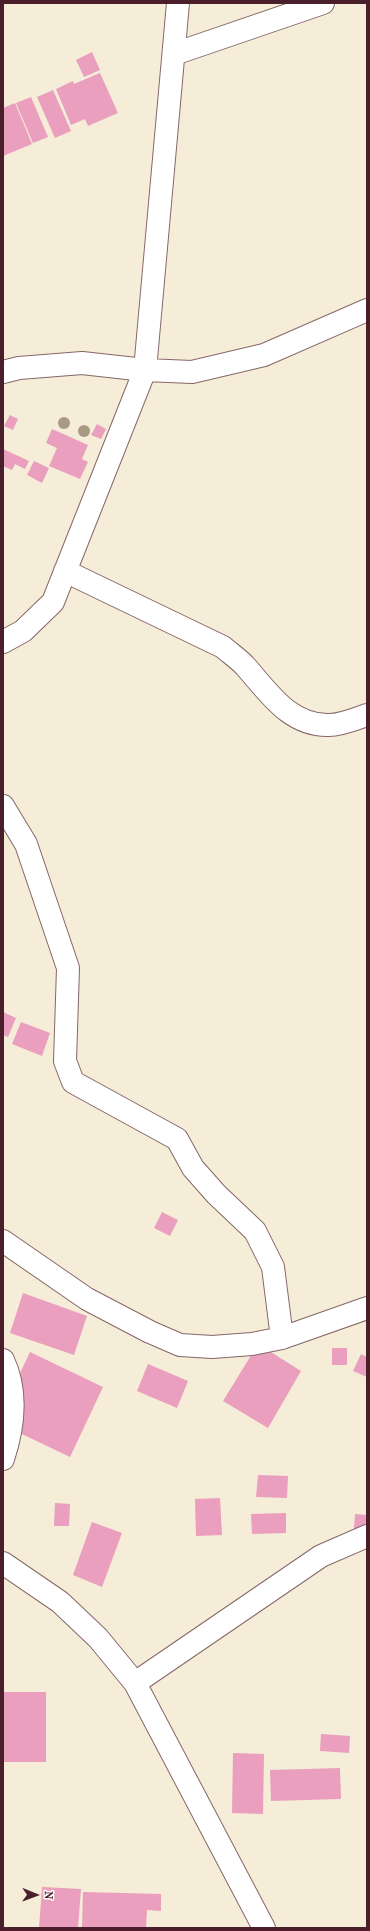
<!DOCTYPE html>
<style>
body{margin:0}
#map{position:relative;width:370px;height:1931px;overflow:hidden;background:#f5edd8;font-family:"IM FELL French Canon",serif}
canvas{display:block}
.frame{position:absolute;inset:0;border:4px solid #4a1f2b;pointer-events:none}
.north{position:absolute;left:16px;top:1875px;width:40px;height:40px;-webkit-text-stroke:3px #fdfcf7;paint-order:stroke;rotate:91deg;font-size:11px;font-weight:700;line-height:16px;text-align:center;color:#4a1f2b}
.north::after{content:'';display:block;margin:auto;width:14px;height:18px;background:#4a1f2b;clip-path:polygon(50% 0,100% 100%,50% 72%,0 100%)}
</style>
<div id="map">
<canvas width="370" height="1931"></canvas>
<div class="frame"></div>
<div class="north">N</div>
</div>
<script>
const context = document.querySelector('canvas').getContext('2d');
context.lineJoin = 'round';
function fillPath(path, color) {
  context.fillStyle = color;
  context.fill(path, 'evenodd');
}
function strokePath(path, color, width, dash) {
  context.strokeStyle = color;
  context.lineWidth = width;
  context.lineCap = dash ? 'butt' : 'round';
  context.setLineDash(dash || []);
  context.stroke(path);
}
fillPath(new Path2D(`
 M92,52l8,18 -16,7 -8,-17z
 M100,73l18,40 -30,13 -3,-7 -14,6 -15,-36 17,-8 1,3z
 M53,90l18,41 -16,7 -18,-41z
 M31,97l17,40 -15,6 -17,-40z
 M15,103l17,41 -29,12v-48z
 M10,415l8,4 -5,11 -9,-4z
 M97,424l9,5 -5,10 -10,-4z
 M52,429l36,16 -6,14 6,3 -8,17 -31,-13 8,-18 -11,-5z
 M3,449l26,12 -4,8 -10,-5 -3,6 -9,-4z
 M34,461l15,7 -7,15 -15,-8z
 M3,1012l13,6 -8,19 -5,-2z
 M21,1022l29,11 -8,23 -30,-12z
 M162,1212l16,8 -8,16 -16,-8z
 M23,1293l64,23 -13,39 -64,-22z
 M258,1344l43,27 -33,57 -45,-27z
 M332,1348h15v17h-15z
 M30,1352l73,35 -33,70 -67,-32v-16z
 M361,1354l6,3v20l-14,-6z
 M148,1364l40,17 -11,27 -40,-17z
 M258,1475l30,1 -1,22 -31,-1z
 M220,1498l2,37 -26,1 -1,-37z
 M55,1503l15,1 -1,22h-15z
 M286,1513v20l-34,1 -1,-20z
 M355,1514l12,1v30l-14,-2z
 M92,1522l30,11 -20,54 -29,-12z
 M3,1692h43v70h-43z
 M321,1734l29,2 -1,17 -29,-2z
 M233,1753l31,1 -1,60 -31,-1z
 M340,1768l1,31 -70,2 -1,-31z
 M42,1887l39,2 -3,39h-39z
 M83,1892l78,2v17l-14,-1 -1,18h-64z`), '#e99fbd');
const street = new Path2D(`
 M174,54l149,-51
 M3,372l16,-4 63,-5 63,7 47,2 72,-17 103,-45
 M65,571l158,76c8,7 17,13 23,20 23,26 44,59 83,58 13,0 26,-6 38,-10
 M3,642l20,-11 30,-29 92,-232 33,-367
 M3,806l23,38 42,124 -3,93 8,21 104,57 16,29 23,26 39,37 18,36 9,71
 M3,1241l84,58 63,33 30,13 32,2 40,-3 30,-6 85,-30
 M3,1360c15,32 11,66 0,99
 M3,1563l57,39 38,36 37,45 129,245
 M135,1683l186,-127 46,-20`);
strokePath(street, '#866768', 24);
strokePath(street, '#fff', 22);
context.fillStyle = '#a99884';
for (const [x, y] of [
 [64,423],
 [84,431]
]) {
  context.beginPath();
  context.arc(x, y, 6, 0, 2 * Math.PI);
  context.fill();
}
</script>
